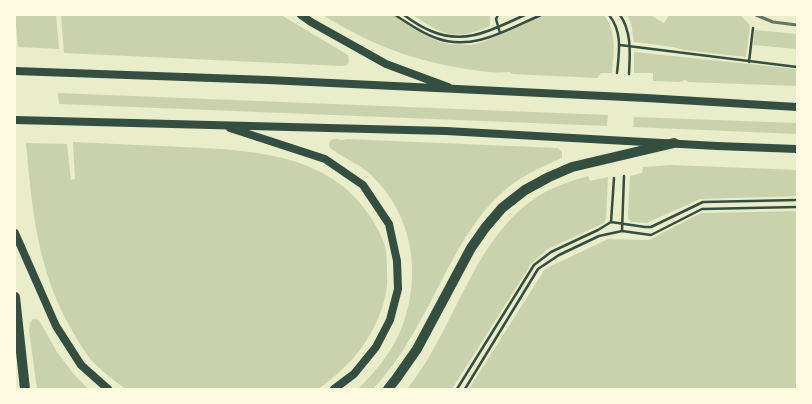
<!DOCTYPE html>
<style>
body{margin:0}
#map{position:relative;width:812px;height:404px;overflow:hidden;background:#e9edc9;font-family:"Asap Condensed",sans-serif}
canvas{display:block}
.frame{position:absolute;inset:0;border:16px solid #fefae0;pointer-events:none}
</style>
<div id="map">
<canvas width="812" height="404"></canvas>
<div class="frame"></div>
</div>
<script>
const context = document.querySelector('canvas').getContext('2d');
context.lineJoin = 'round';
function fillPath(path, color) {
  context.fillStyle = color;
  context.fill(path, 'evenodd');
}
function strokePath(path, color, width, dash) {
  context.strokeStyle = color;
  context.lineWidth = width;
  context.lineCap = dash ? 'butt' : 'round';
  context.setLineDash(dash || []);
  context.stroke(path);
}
fillPath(new Path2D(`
 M15,15h41l3,34 -41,-2z
 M61,15h220l67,40 1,7 -2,3 -5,1 -278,-13z
 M323,15h70l34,21 11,5 11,3 22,1 12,-3 61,-27h60c13,17 10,38 8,58h-11l-4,5 -86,-4 -1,-2c-7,0 -14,1 -21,0 -63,-7 -112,-23 -166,-57z
 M413,15h77v11c-35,15 -47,10 -77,-11z
 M627,15h23l14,8 5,-8h71l10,10 -4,32 -62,-7 -11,-3 -39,-5 -3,-19z
 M755,30l42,4v15l-44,-4z
 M634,52l163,17v17l-109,-4 -3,-2 -5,2 -27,-1v-8h-19z
 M58,93l550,22 -1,11 -548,-22z
 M634,117l163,6v11l-164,-7z
 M333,139h5l2,1h4l2,-1 212,9 4,4v5l-2,2c-19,8 -39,17 -55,31 -27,23 -44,54 -60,84 -21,40 -41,82 -72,115h-15c17,-17 35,-38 44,-62 20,-53 11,-112 -31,-152 -12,-11 -27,-17 -41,-27l-1,-3 1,-4z
 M73,142c36,2 72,3 109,5 68,3 149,6 189,71 6,9 13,22 15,33 1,8 1,16 1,24 1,12 -2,25 -6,36 -12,33 -34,58 -63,78h-192c-12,-8 -23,-17 -33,-27 -9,-10 -16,-23 -23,-35 -33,-59 -38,-119 -44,-184l41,1 4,36 4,-1z
 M672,165l125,5v26l-97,3 -53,24 -16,-1 -3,-4v-6l2,-36 12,-3 1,-6z
 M588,176l2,5 18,-4 -2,42 -2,4 -56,26 -17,15 -79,125h-45c48,-58 66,-153 133,-194 15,-9 32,-14 48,-19z
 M797,211v178h-328l76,-120 63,-30 41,1 52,-27z
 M33,319l6,1 18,32 15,20 16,17h-51l-8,-59 1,-5 -1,-1z`), '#cad2ad');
strokePath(new Path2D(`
 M395,15c13,8 26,18 41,23 37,14 72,-9 105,-23
 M404,15c8,6 17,12 27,16 35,15 62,-2 94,-16
 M498,15l-2,4 4,14
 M609,15c14,17 10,38 8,58
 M620,15c12,17 10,39 9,59
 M620,45l177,22
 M749,62l4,-34
 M611,222l3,-44
 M622,231l2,-55
 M457,389l77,-124 17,-13 47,-22 13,-8 34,5h6l52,-25 94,-2
 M465,389l73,-120 21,-14 40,-19 23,-5 29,4 51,-26 95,-2`), '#344e41', 2.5);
strokePath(new Path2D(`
 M756,15l17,7 24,3`), '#617663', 3);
strokePath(new Path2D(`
 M301,15l10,7 75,42 62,23
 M15,71l253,9 378,18 151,9
 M15,120l431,11 271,15 80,3
 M230,128l95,31 38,26 26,39 8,37 1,28 -8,31 -14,27 -22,27 -20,15
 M15,233l41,93 25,39 27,24`), '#344e41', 8);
strokePath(new Path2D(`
 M15,297l10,92
 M388,389l8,-10 21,-30 54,-101 14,-20 17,-20 23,-18 24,-13 23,-10 102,-24`), '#344e41', 10);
</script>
